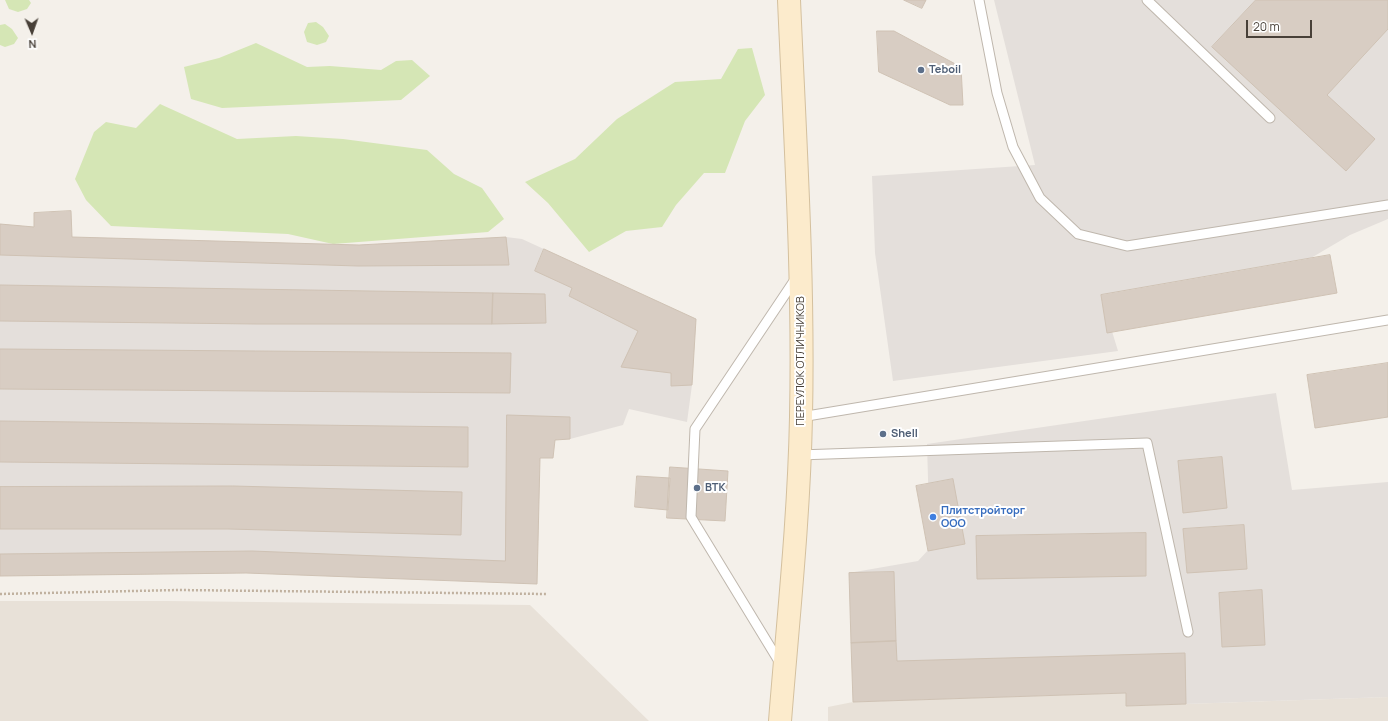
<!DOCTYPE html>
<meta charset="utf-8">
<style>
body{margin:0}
#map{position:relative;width:1388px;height:721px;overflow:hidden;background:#f4f0ea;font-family:Manrope,sans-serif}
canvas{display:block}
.north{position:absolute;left:12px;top:12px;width:40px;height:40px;-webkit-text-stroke:3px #fff;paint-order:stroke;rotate:178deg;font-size:11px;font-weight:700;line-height:16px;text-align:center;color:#484038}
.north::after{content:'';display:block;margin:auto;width:14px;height:18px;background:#484038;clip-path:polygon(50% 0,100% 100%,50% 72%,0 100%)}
.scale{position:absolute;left:1246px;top:20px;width:66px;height:18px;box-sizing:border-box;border:2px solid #484038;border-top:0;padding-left:5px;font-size:12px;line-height:14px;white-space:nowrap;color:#484038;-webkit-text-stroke:3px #fff;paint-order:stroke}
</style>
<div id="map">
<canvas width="1388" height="721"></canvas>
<div class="north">N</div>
<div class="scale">20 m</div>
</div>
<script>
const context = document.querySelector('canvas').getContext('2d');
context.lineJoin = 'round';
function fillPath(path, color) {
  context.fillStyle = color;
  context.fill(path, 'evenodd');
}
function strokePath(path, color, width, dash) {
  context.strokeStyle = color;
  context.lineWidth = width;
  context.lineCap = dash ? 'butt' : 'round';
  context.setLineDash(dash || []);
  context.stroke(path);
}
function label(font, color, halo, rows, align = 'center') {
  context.font = font + ' Manrope,sans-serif';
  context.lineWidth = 4;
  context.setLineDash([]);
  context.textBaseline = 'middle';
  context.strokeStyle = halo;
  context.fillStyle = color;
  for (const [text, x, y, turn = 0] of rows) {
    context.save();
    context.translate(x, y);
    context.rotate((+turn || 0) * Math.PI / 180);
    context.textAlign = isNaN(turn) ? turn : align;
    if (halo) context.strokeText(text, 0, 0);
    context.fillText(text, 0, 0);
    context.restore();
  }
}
fillPath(new Path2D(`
 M0,601h167l363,4 119,116h-649z
 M1126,693l1,13 261,-9v24h-560v-14l25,-5z`), '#e8e1d8');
fillPath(new Path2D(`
 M994,0h394v219l-38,16 -39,23 -210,37 17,56 -225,30 -18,-128 -3,-77 163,-11z
 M71,211l1,26 287,8 147,-8 16,2 174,80 -4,66 -5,37 -58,-13 -6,16 -53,14 -15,1 -2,18h-13l-3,126 -291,-11 -246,3v-352l34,3v-14z
 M1276,393l16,97 96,-8v215l-262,9v-13l-273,9 -4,-129 69,-12 12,-13 -3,-104z`), '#e4dfdb');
fillPath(new Path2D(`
 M5,0h24l2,3 -4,6 -9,3 -9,-3z
 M316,22l7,5 6,9 -3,6 -9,3 -10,-3 -3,-10 4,-9z
 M5,24l7,5 6,9 -4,6 -9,3 -5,-2v-20z
 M256,43l51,24 23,-1 51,4 15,-9 16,-1 18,16 -29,24 -179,8 -31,-9 -7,-32 35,-9z
 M752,48l13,47 -20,26 -20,52h-21l-28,32 -14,22 -36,4 -37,21 -41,-49 -23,-21 50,-23 42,-40 58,-37 46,-3 17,-30z
 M160,104l77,35 59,-3 47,3 84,11 27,24 28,14 22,31 -16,13 -155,12 -45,-10 -177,-8 -25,-26 -11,-21 19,-47 12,-10 30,6z`), '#d5e6b5');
const building = new Path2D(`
 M904,0h22l-4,8z
 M1256,0h132v29l-61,66 48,44 -29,32 -134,-124z
 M877,31h17l67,36 2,38h-13l-71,-33z
 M71,211l1,26 287,8 147,-8 3,28 -151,1 -358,-11v-31l34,3v-14z
 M544,249l152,70 -4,66 -21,1v-13l-50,-6 17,-36 -69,-35 3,-8 -37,-17z
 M1330,255l7,38 -230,40 -6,-38z
 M0,285l493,8 -1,31h-236l-256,-3z
 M493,293l52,1 1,29 -54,1z
 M0,349l511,4 -1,40 -510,-4z
 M1388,363v54l-73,11 -8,-53z
 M507,415l63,2v22l-15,1 -2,18h-13l-3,126 -291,-11 -246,3v-22l252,-3 253,10z
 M0,421l468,6v40l-468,-5z
 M1222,457l5,51 -44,5 -5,-52z
 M670,467l58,4 -3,50 -58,-3z
 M637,476l33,2 -2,32 -33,-3z
 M953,479l12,65 -37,7 -12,-65z
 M233,486l229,6 -1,43 -233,-6h-228v-42z
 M1244,525l3,44 -60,4 -4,-44z
 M1146,533v43l-169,3 -1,-43z
 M894,572l2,69 -45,2 -2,-70z
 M1262,590l3,55 -43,2 -3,-54z
 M896,641l1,20 288,-8 1,51 -60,2v-13l-273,9 -2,-59z`);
fillPath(building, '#d8cdc3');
strokePath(building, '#cfc2b4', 1);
const lane = new Path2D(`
 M979,0l18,93 16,54 27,51 38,36 49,12 261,-41
 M1147,0l123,118
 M801,417l587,-97
 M799,455l348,-12 41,189
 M780,663l-89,-146 4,-88 101,-151`);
const secondary = new Path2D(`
 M780,721c8,-101 19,-202 21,-304 3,-139 -6,-278 -12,-417`);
strokePath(lane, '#bfb7ad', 11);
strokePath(secondary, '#d4c09e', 24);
strokePath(new Path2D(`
 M0,594l178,-4 369,4`), '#c0b19f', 2.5, [2, 2]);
strokePath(lane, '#fff', 9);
strokePath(secondary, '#fcebcc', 22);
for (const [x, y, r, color] of [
 [921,70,4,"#5c6f8a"],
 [883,434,4,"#5c6f8a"],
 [697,488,4,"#5c6f8a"],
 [933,517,4,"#3f7fe0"]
]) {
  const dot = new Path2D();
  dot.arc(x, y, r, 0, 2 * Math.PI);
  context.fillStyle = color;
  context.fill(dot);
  strokePath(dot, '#fff', 1.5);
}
label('bold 11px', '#4e5e75', '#fff', [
 ["Teboil",929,70],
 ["Shell",891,434],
 ["ВТК",705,488]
], 'left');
label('11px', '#484038', '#fff', [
 ["ПЕРЕУЛОК ОТЛИЧНИКОВ",801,361,-90]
]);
label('bold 11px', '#366cbe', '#fff', [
 ["Плитстройторг",941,511],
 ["ООО",941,524]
], 'left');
</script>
